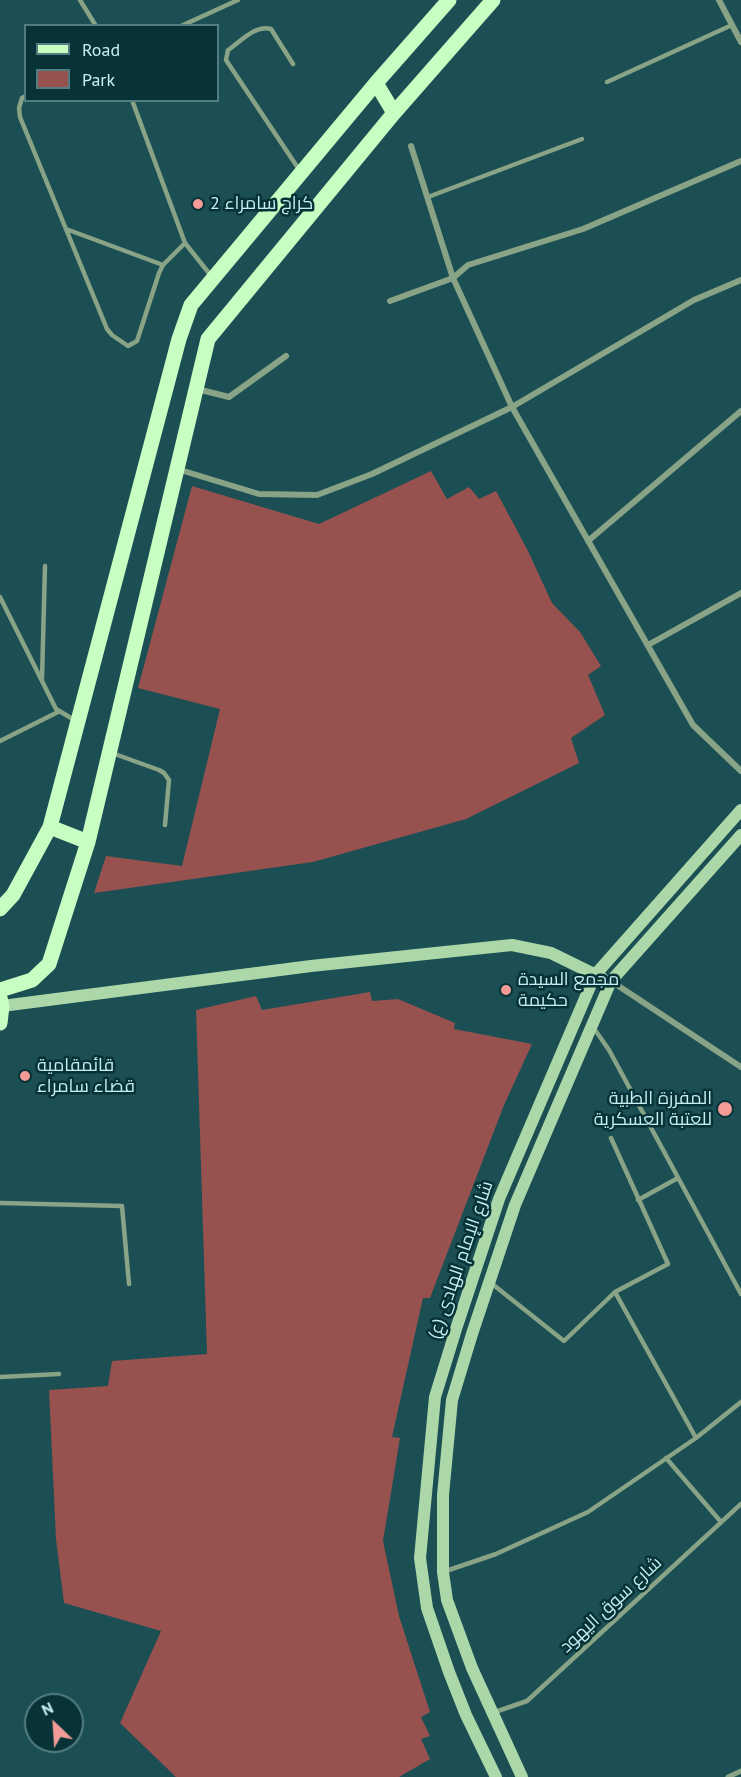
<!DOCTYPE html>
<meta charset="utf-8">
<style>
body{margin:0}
#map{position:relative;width:741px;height:1777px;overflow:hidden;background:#1b4f53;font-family:"PT Sans",sans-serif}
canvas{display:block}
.legend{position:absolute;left:24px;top:24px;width:195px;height:78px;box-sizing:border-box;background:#073336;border:2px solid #527e82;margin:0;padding:8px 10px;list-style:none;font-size:18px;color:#c3eff3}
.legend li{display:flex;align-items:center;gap:12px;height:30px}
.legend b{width:30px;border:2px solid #527e82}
.north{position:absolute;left:24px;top:1693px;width:60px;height:60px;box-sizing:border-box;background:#073336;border:2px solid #527e82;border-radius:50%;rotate:335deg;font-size:16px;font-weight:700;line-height:24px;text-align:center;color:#c3eff3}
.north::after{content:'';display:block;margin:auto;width:21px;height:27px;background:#f59b97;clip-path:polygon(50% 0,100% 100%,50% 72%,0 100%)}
</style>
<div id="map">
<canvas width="741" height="1777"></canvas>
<ul class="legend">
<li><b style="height:8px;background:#c7ffc3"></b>Road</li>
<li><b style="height:16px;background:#97514f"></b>Park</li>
</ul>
<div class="north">N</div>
</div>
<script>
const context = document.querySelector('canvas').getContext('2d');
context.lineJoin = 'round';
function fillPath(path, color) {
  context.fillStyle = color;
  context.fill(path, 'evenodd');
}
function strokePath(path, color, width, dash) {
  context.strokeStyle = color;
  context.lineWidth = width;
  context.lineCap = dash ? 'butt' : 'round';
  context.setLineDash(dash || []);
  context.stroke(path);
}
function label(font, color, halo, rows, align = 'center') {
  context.font = font + ' "PT Sans",Cairo,sans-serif';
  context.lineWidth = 5;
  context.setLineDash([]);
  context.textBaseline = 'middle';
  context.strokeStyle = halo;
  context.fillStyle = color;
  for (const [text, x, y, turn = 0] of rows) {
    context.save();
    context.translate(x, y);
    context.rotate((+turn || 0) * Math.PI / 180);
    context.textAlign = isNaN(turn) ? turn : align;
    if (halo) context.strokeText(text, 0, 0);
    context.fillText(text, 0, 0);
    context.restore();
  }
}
fillPath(new Path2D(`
 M431,471l16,28 22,-12 10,12 17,-8 32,60 24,52 28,29 21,34 -13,9 17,40 -34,23 8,25 -113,56 -153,43 -219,31 12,-37 76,10 38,-157 -82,-21 54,-202 127,38z
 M370,992l2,9 26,-2 57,24 -1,6 78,15 -28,61 -74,193h-7l-31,139 8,1 -17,103 16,75 31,96 -9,5 9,19 -9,3 9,20 -31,18h-223l-56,-54 41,-92 -97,-28 -8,-64 -7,-149 59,-4 4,-25 95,-7 -11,-344 60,-14 6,14z`), '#97514f');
strokePath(new Path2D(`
 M80,0l16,26
 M181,26l57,-26
 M293,64l-22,-35c-15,-5 -31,13 -43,21l-2,10 74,111
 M607,82l125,-57
 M26,96l-4,2 -3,10 1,9 87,212 5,6 16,11 9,-5 22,-68 4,-8 22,-22
 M132,100l53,143 27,34
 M428,197l154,-58
 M66,229l97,36
 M0,597l56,112 20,12
 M42,679l3,-113
 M0,741l58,-29
 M112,753l47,17 5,3 5,7 -4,45
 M593,1027l16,23 132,244
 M638,1200l40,-22
 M0,1203l122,3 7,78
 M491,1283l73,58 51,-49 53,-28 -57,-126
 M0,1377l59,-3
 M696,1438l45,-36
 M666,1458l55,64
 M443,1572l53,-18 92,-42 108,-74 -81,-146
 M495,1712l32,-11 214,-197`), '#88a386', 4.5);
strokePath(new Path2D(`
 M728,1777l13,-6`), '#88a386', 5);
strokePath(new Path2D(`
 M719,0l22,42
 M411,146l42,132 59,129 181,318 48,46
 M390,301l63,-23 15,-13 115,-36 158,-68
 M197,389l32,8 57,-41
 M177,469l82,25 58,1 55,-21 140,-67 182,-107 47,-20
 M588,541l153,-130
 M648,645l93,-52
 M611,981l130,86`), '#88a386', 6);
strokePath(new Path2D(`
 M2,1006l309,-40 201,-21 39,8 51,25
 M496,1777l-30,-62 -17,-43 -22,-64 -7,-50 15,-161 21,-68 43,-130 96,-224 146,-165
 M522,1777l-50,-109 -25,-68 -4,-28v-77l9,-95 20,-66 43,-129 96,-224 130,-146`), '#acd7a9', 12);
strokePath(new Path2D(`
 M376,83l18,30
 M50,827l38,15
 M0,909l13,-14 37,-68 129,-488 12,-34 185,-222 73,-83
 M0,990l32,-10 17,-16 39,-122 120,-503 186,-226 99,-113
 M0,998l2,8 -2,17`), '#c7ffc3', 15);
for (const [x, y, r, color] of [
 [198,204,6,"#f59b97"],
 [506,990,6,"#f59b97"],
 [25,1076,6,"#f59b97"],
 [725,1109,8,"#f59b97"]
]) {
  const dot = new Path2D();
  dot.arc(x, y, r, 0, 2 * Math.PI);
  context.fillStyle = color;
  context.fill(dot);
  strokePath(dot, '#073336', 2);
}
label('18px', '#c3eff3', '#073336', [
 ["كراج سامراء 2",210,204],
 ["مجمع السيدة",518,980],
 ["حكيمة",518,1001],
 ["قائمقامية",37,1066],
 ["قضاء سامراء",37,1087],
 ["المفرزة الطبية",712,1099,"right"],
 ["للعتبة العسكرية",712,1120,"right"]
], 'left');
label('18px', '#c3eff3', '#073336', [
 ["شارع الإمام الهادی (ع)",461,1260,-71],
 ["شارع سوق اليهود",611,1605,-43]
]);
</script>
